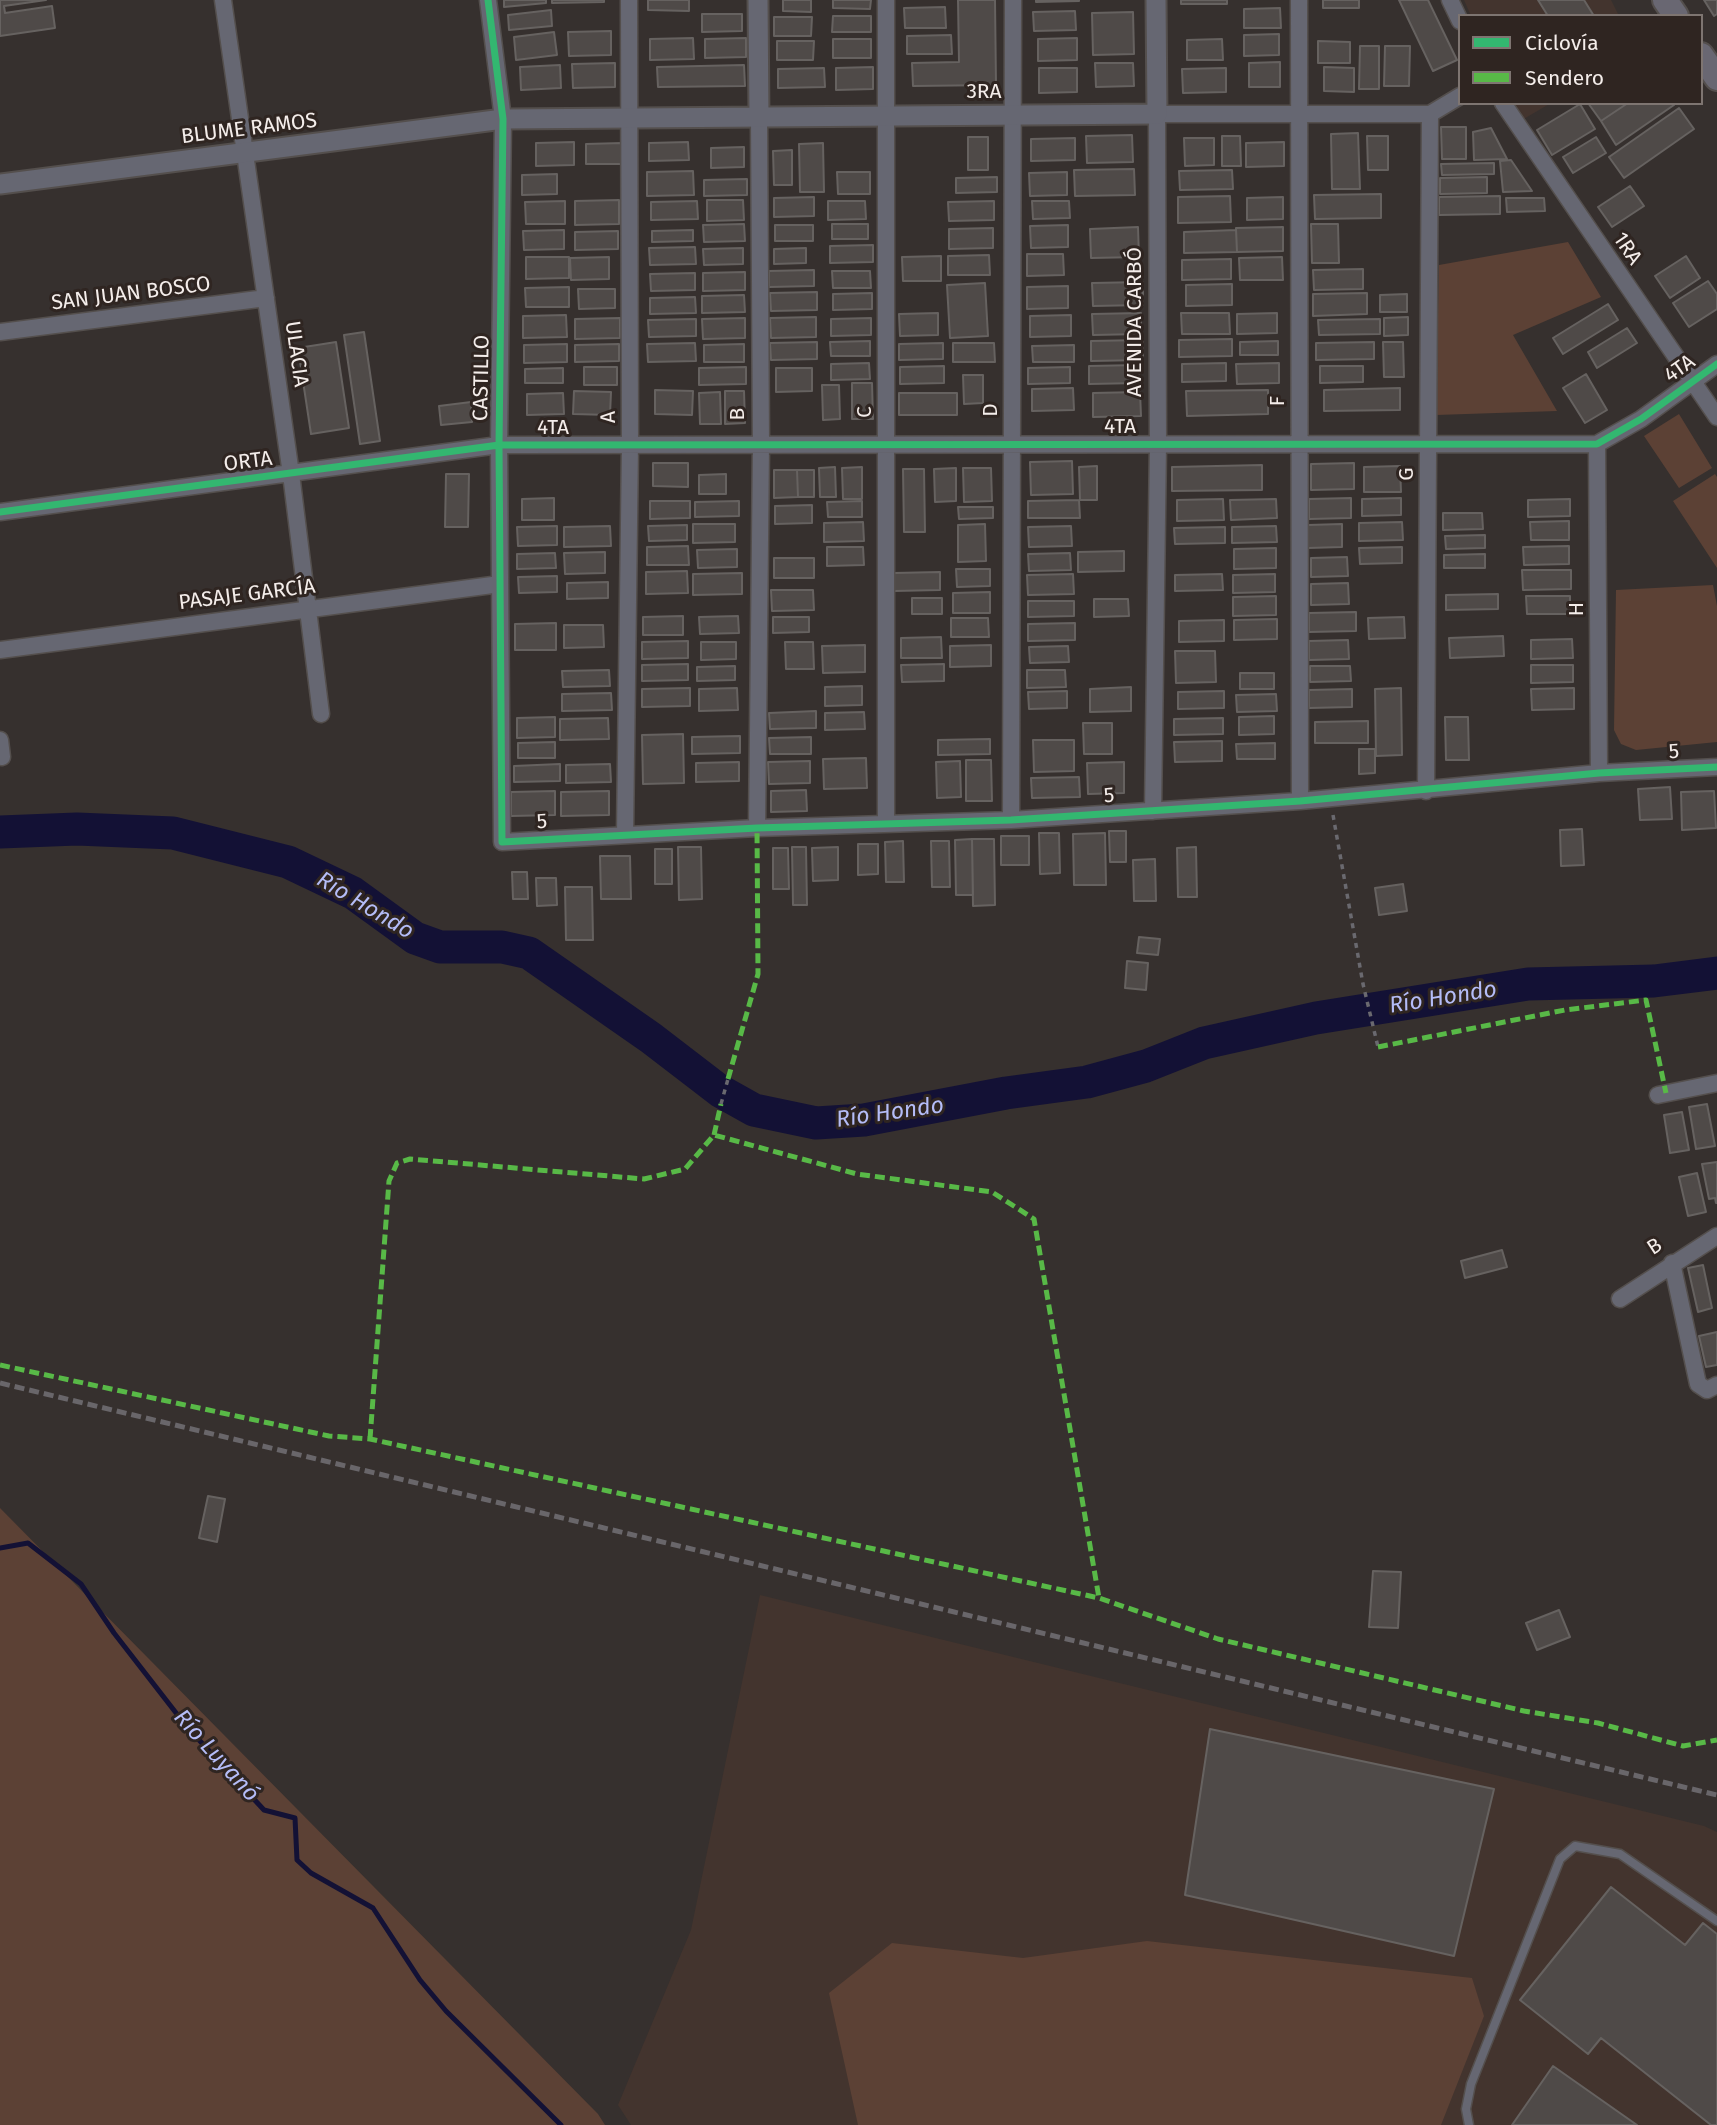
<!DOCTYPE html>
<meta charset="utf-8">
<style>
body{margin:0}
#map{position:relative;width:1717px;height:2125px;overflow:hidden;background:#36302e;font-family:"Fira Sans",sans-serif}
canvas{display:block}
.legend{position:absolute;left:1458px;top:14px;width:245px;height:91px;box-sizing:border-box;background:#2f2521;border:2px solid #7e7571;margin:0;padding:9px 12px;list-style:none;font-size:21px;color:#f4edea}
.legend li{display:flex;align-items:center;gap:14px;height:35px}
.legend b{width:35px;border:2px solid #7e7571}
</style>
<div id="map">
<canvas width="1717" height="2125"></canvas>
<ul class="legend">
<li><b style="height:9px;background:#33b770"></b>Ciclovía</li>
<li><b style="height:9px;background:#58b947"></b>Sendero</li>
</ul>
</div>
<script>
const context = document.querySelector('canvas').getContext('2d');
context.lineJoin = 'round';
function fillPath(path, color) {
  context.fillStyle = color;
  context.fill(path, 'evenodd');
}
function strokePath(path, color, width, dash) {
  context.strokeStyle = color;
  context.lineWidth = width;
  context.lineCap = dash ? 'butt' : 'round';
  context.setLineDash(dash || []);
  context.stroke(path);
}
function label(font, color, halo, rows, align = 'center') {
  context.font = font + ' "Fira Sans",sans-serif';
  context.lineWidth = 6;
  context.setLineDash([]);
  context.textBaseline = 'middle';
  context.strokeStyle = halo;
  context.fillStyle = color;
  for (const [text, x, y, turn = 0] of rows) {
    context.save();
    context.translate(x, y);
    context.rotate((+turn || 0) * Math.PI / 180);
    context.textAlign = isNaN(turn) ? turn : align;
    if (halo) context.strokeText(text, 0, 0);
    context.fillText(text, 0, 0);
    context.restore();
  }
}
fillPath(new Path2D(`
 M1464,0h147l8,16h-148z
 M1514,103h37l-29,17z
 M760,1595l944,231 13,6v293h-1086l-13,-20 73,-175z`), '#43342e');
fillPath(new Path2D(`
 M1568,242l33,55 -88,38 44,76 -121,4 3,-150z
 M1679,414l33,54 -33,20 -35,-52z
 M1715,474l2,3v91l-44,-67z
 M1713,585l4,21v136l-81,8 -15,-6 -7,-14 2,-140z
 M0,1508l598,606 7,11h-605z
 M1147,1941l325,37 12,38 -43,109h-583l-29,-132 63,-50 131,15z`), '#5c4135');
strokePath(new Path2D(`
 M0,1548l28,-5 53,41 33,49 73,94 77,83 31,8 2,42 14,13 62,35 47,72 26,31 115,114`), '#131135', 5);
strokePath(new Path2D(`
 M0,832l77,-3 96,4 115,29 65,31 62,45 25,9h62l27,6 122,85 69,53 34,19 62,13 48,-3 142,-27 81,-11 59,-16 58,-23 112,-25 212,-34 126,-3 63,-8`), '#131135', 33);
const building = new Path2D(`
 M0,0h46l-42,6 1,7 47,-7 3,22 -55,8z
 M504,0h42v3l-42,4z
 M552,0h52v2l-52,1z
 M648,0h41v11l-41,-1z
 M783,0h28v12l-28,-1z
 M833,0h38l-1,9 -37,-1z
 M958,0h37l1,85 -83,1 -1,-23 47,-1z
 M1036,0h43v1l-43,1z
 M1181,0h46v4h-46z
 M1323,0h36v8h-36z
 M1399,0h29l29,60 -24,11z
 M1538,0h46l10,16h-46z
 M1704,0h13v14l-3,2z
 M945,7l1,21h-41l-1,-20z
 M1280,8l1,20h-37v-19z
 M551,10l1,16 -43,4 -1,-15z
 M1075,11l1,19 -42,1 -1,-19z
 M1133,12l1,42 -41,1 -1,-42z
 M702,14h40v17l-40,1z
 M833,16h38v16h-39z
 M774,17h38l-1,19h-37z
 M611,31v24l-42,1 -1,-24z
 M554,32l3,23 -41,5 -2,-23z
 M1279,34v21l-35,1v-21z
 M951,35l1,19h-45v-18z
 M693,38l1,21 -44,1v-21z
 M746,38v19l-41,1v-19z
 M1077,38v22l-39,1v-22z
 M833,39h38v19h-38z
 M1222,39l1,21h-36v-20z
 M777,41h37l-1,19h-36z
 M1318,41l32,1v21h-32z
 M1360,46h19v43h-20z
 M1385,46h25l-1,40h-25z
 M1280,62v25h-31v-24z
 M615,63v24l-42,1 -1,-24z
 M1095,63h38l1,23 -38,1z
 M560,65l1,23 -40,2 -1,-23z
 M744,65l1,21 -87,1 -1,-20z
 M873,67v22l-37,1v-22z
 M1324,67l30,1v24l-30,-1z
 M824,68l1,19 -47,1v-19z
 M1039,68h38v24l-38,1z
 M1226,68v24l-43,1 -1,-24z
 M1588,103h40l-27,18z
 M1628,103h44l2,2 -58,40 -15,-24z
 M1580,104l15,25 -43,26 -15,-25z
 M1679,108l15,21 -70,49 -15,-21z
 M1441,127h25v32h-24z
 M1491,128l16,31 -33,1 -1,-28z
 M1358,133l2,56h-28l-1,-55z
 M1132,135l1,27 -46,1 -1,-27z
 M1222,136h18l1,30h-19z
 M1367,136h21v34h-20z
 M968,137h20v33h-20z
 M1596,137l10,16 -33,20 -10,-16z
 M1075,138v22l-44,1v-22z
 M1184,138h30v27l-29,1z
 M574,142v23l-38,1v-23z
 M688,142l1,18 -40,1v-18z
 M1284,142v24l-38,1v-24z
 M622,143v21h-36v-20z
 M823,143l1,49h-24l-1,-48z
 M744,147v20l-33,1v-20z
 M792,150v35h-18l-1,-34z
 M1511,160l21,31 -29,1 -3,-31z
 M1494,163v11l-52,1 -1,-11z
 M1134,169l1,26 -60,1 -1,-26z
 M1232,170l1,19 -53,1 -1,-19z
 M693,171l1,24 -47,1v-24z
 M837,172h33v22h-32z
 M1067,172v23l-37,1 -1,-23z
 M557,174v20l-35,1v-20z
 M997,177v15l-41,1v-15z
 M1487,177v16l-47,1v-16z
 M747,179v16l-43,1v-16z
 M1630,186l14,20 -32,21 -14,-20z
 M1381,194v24l-66,1 -1,-24z
 M1230,196l1,26 -53,1v-26z
 M1500,196v18l-61,1v-18z
 M814,197v19l-40,1v-19z
 M1283,197v22l-36,1v-22z
 M1506,198h38l1,13 -38,1z
 M619,200v24l-44,1v-24z
 M707,200h36l1,20 -37,1z
 M565,201v23h-39l-1,-22z
 M697,201l1,18 -47,1v-18z
 M828,201h37l1,18 -38,1z
 M994,201v19l-45,1 -1,-19z
 M1032,201h37l1,17 -37,1z
 M744,224l1,17 -41,1 -1,-17z
 M832,224h36v15h-36z
 M1311,224h27l1,39h-27z
 M775,225h38v16h-38z
 M1068,225v22l-37,1 -1,-22z
 M1138,227l1,30 -48,1 -1,-29z
 M1283,227v24l-46,1 -1,-24z
 M993,228v20l-44,1v-20z
 M564,230v19l-40,1 -1,-19z
 M693,230v11l-41,1v-11z
 M1236,230l1,22 -53,1v-21z
 M618,231v18l-43,1v-18z
 M873,245v17l-43,1v-17z
 M695,247l1,17 -46,1 -1,-17z
 M743,248v16l-39,1 -1,-16z
 M806,248v15l-32,1v-15z
 M1027,254h36l1,21 -37,1z
 M989,255l1,20h-42v-19z
 M941,256v25h-38l-1,-24z
 M1686,256l14,22 -30,20 -15,-22z
 M526,257h43v21l-43,1z
 M609,257v22l-38,1 -1,-22z
 M1282,257l1,23h-43l-1,-22z
 M1231,259v20l-49,1v-20z
 M1363,269v20l-49,1 -1,-20z
 M814,270v16l-45,1v-16z
 M832,271h38l1,17h-38z
 M745,272v18l-42,1v-18z
 M695,273v17l-44,1 -1,-17z
 M1708,281l9,13v15l-28,18 -16,-24z
 M1143,282v23l-50,1 -1,-23z
 M985,283l3,53 -38,2 -3,-53z
 M1232,284v21l-46,1v-21z
 M1068,286v22l-41,1v-22z
 M569,287v20h-43l-1,-19z
 M578,289h37v19l-36,1z
 M817,292v18l-46,1 -1,-18z
 M872,293v16l-39,1v-16z
 M1367,293v21l-54,2v-22z
 M1407,294v18h-27v-17z
 M744,295l1,17 -43,1v-17z
 M695,297l1,16 -46,1v-16z
 M1608,304l10,16 -55,34 -10,-16z
 M938,313v22l-38,1 -1,-22z
 M1141,313v21l-48,1 -1,-21z
 M1181,313h48l1,21h-48z
 M1277,313v20l-40,1v-20z
 M566,315l1,22 -44,1v-22z
 M1071,315v21l-41,1v-21z
 M816,317v20l-45,1 -1,-20z
 M1408,317v18l-24,1v-18z
 M620,318v20l-45,1v-20z
 M745,318v20l-42,1 -1,-20z
 M871,318v17l-40,1v-17z
 M696,319v17l-47,1 -1,-17z
 M1380,319v15l-61,1 -1,-15z
 M1627,328l10,15 -40,25 -9,-16z
 M364,332l16,109 -20,3 -16,-109z
 M1232,339v17l-53,1v-17z
 M1143,340v20l-52,1v-20z
 M870,341v15h-39l-1,-14z
 M1278,341v14h-38v-13z
 M336,342l13,86 -38,6 -13,-86z
 M817,342v17l-46,1 -1,-17z
 M1374,342v17l-58,1v-17z
 M1383,342h20l1,35h-20z
 M695,343l1,18 -48,1 -1,-18z
 M943,343v16l-44,1v-16z
 M953,343h41l1,19h-42z
 M567,344v18l-43,1v-18z
 M619,344v17l-44,1v-17z
 M744,344v18h-40v-17z
 M1074,345v17h-41l-1,-16z
 M869,363l1,16 -39,1v-16z
 M1226,363v18l-44,1v-18z
 M1279,363v20l-42,1 -1,-20z
 M1139,365v18l-50,1v-18z
 M944,366v17l-44,1v-17z
 M1320,366h43v16l-43,1z
 M584,367h33v18h-33z
 M746,367v17l-47,1v-17z
 M1070,367v16l-42,1v-16z
 M563,368v15h-38v-14z
 M776,368h36v23l-36,1z
 M1586,374l21,36 -22,13 -22,-35z
 M963,375h20v28l-19,1z
 M852,383h20l1,36h-21z
 M822,385h17l1,34 -17,1z
 M1073,388l1,22 -42,1v-22z
 M1400,388v22l-76,1v-21z
 M655,390l38,1 -1,24 -37,-1z
 M1268,390v24l-81,2 -1,-25z
 M574,391l37,1 -1,23 -37,-1z
 M725,391h19l1,32 -20,1z
 M720,392l1,32h-21l-1,-31z
 M1140,392l1,24 -48,1v-24z
 M563,393l1,21 -37,1v-21z
 M899,393h58v22h-58z
 M471,402l1,20 -31,3 -2,-19z
 M1072,461l1,33 -42,1 -1,-33z
 M653,463h35v24l-35,-1z
 M1354,463v26l-43,1v-26z
 M1262,465v25l-90,1v-24z
 M1097,466v34h-17l-1,-33z
 M1400,466l1,26h-37v-25z
 M835,467l1,30h-16l-1,-29z
 M862,467v32h-19l-1,-31z
 M956,468v33l-21,1 -1,-33z
 M963,468h28l1,33 -28,1z
 M903,469h21l1,63h-21z
 M774,470h23l1,27 -24,1z
 M797,470h17v27h-16z
 M446,474h23l-1,53h-23z
 M726,474v20h-27v-19z
 M554,498v22h-32v-21z
 M1351,498v20l-42,1v-20z
 M1401,498v17l-39,1v-17z
 M1223,499l1,21 -47,1v-21z
 M1276,499l1,19 -46,2 -1,-20z
 M1570,499v17l-42,1v-17z
 M1079,500l1,18h-52v-17z
 M650,501h40v17l-40,1z
 M739,501v15l-44,1v-15z
 M862,501v16h-34l-1,-15z
 M812,505v18l-37,1v-18z
 M958,507h35v11l-34,1z
 M1443,513h39l1,16 -40,1z
 M1569,521v19h-38l-1,-18z
 M863,522l1,19 -40,1v-19z
 M1402,522l1,18 -44,1v-18z
 M693,524h42v18l-42,1z
 M985,524l1,37 -28,1v-37z
 M1342,524v23l-34,1v-23z
 M687,525v15l-38,1 -1,-15z
 M557,526v19l-39,1 -1,-19z
 M610,526l1,20 -47,1v-20z
 M1071,526l1,20 -43,1 -1,-20z
 M1276,526l1,16 -45,1v-16z
 M1225,527v16l-50,1 -1,-16z
 M1485,535v13l-39,1 -1,-13z
 M688,546l1,19h-42v-18z
 M1569,546v18l-45,1 -1,-18z
 M827,547h36l1,18 -37,1z
 M1402,547v16l-42,1 -1,-16z
 M1276,548v20l-42,1v-20z
 M737,549v18l-39,1 -1,-18z
 M1124,551v20l-46,1v-20z
 M605,552v21l-40,1 -1,-21z
 M555,553l1,15 -39,1v-15z
 M1070,553l1,17 -42,1 -1,-17z
 M1485,554v14h-41v-13z
 M1347,557l1,19 -37,1v-19z
 M774,558h40v20h-40z
 M956,569h34v17l-33,1z
 M1522,570h49v19l-48,1z
 M687,571l1,22 -42,1v-22z
 M940,572v18l-46,1v-18z
 M742,573v21l-49,1v-21z
 M1073,574l1,20 -46,1 -1,-20z
 M1222,574l1,16 -48,1v-16z
 M1275,574v18l-42,1v-18z
 M557,576v16l-38,1 -1,-16z
 M608,582v16l-41,1v-16z
 M1348,583l1,21 -38,1v-21z
 M771,590h42l1,20 -42,1z
 M990,592v21h-37v-20z
 M1498,594v15l-52,1v-15z
 M1276,596v19l-43,1v-19z
 M1526,596h44v18h-43z
 M912,598h30v16h-30z
 M1094,599h34l1,17 -35,1z
 M1028,601h46v15l-46,1z
 M1356,612v19l-47,1v-19z
 M683,616v19h-40v-18z
 M738,616l1,17 -39,1 -1,-17z
 M773,617h36v15l-36,1z
 M1404,617l1,21 -36,1 -1,-21z
 M951,618h37l1,19h-38z
 M1277,619v20l-43,1v-20z
 M1224,620v21l-45,1v-21z
 M556,623v27h-41v-26z
 M1075,623v17l-47,1v-17z
 M564,625h39l1,22 -40,1z
 M1503,636l1,20 -54,2 -1,-20z
 M941,637l1,21h-41v-20z
 M1572,639l1,19 -42,1v-19z
 M1348,640l1,19 -40,1v-19z
 M688,641v17l-46,1v-17z
 M701,642h35v17l-35,1z
 M785,642h28l1,27h-28z
 M865,645v27l-42,1 -1,-27z
 M991,645v21l-41,1v-21z
 M1068,646l1,16 -39,1 -1,-16z
 M1175,651h40l1,31 -40,1z
 M688,664v16l-46,1v-16z
 M944,664v17l-42,1 -1,-17z
 M1531,665h42v17l-42,1z
 M735,666v14l-38,1v-14z
 M1310,666h40l1,15 -41,1z
 M609,670l1,16 -47,1 -1,-16z
 M1027,670h38l1,17 -39,1z
 M1240,673h34v16h-34z
 M862,686v19l-37,1v-19z
 M1131,687v24l-41,1v-23z
 M690,688v18l-48,1v-18z
 M737,688l1,22 -39,1v-22z
 M1401,688l1,67 -26,1 -1,-67z
 M1574,688v21l-42,1 -1,-21z
 M1352,689v18l-43,1v-18z
 M1067,691v17l-38,1 -1,-17z
 M1224,691v17l-46,1v-17z
 M611,693l1,17 -50,1v-17z
 M1276,694l1,17 -40,1 -1,-17z
 M816,711v17l-46,1 -1,-16z
 M864,712l1,17 -40,1v-17z
 M1274,716v18l-35,1v-18z
 M555,717v20l-38,1v-20z
 M1445,717h23l1,43h-23z
 M608,718l1,21 -49,1v-21z
 M1223,718v16l-49,1v-16z
 M1368,721v22h-53v-21z
 M1083,723h29v31h-28z
 M683,734l1,49 -41,1 -1,-49z
 M740,736v17l-48,1v-17z
 M811,737v17h-41l-1,-16z
 M990,739v15l-52,1v-15z
 M1033,740h41v31l-40,1z
 M1222,741v20l-47,1 -1,-20z
 M555,742v16h-37v-15z
 M1275,743v16h-38l-1,-15z
 M1359,749h16v24l-16,1z
 M866,758l1,30 -43,1 -1,-30z
 M966,760h25l1,41h-26z
 M810,761v22l-41,1 -1,-22z
 M960,761l1,36 -24,1 -1,-36z
 M739,762v19l-43,1v-19z
 M1124,762v31l-36,1 -1,-31z
 M560,764v17l-46,1v-16z
 M610,764l1,18 -45,1v-18z
 M1079,777l1,20 -48,1 -1,-20z
 M1670,787l2,32 -32,1 -2,-31z
 M806,790l1,21 -36,1v-21z
 M555,791v24l-44,1v-24z
 M609,791v24l-48,1v-24z
 M1714,791l2,37 -34,2 -1,-38z
 M1582,829l2,36 -23,1 -1,-36z
 M1109,831h17v31h-16z
 M1039,833h20l1,40 -20,1z
 M1105,833l1,52h-32l-1,-51z
 M1001,836h28v29h-28z
 M972,839h22l1,66 -22,1z
 M972,839l1,56h-17l-1,-55z
 M903,841l1,41h-18l-1,-40z
 M931,841h18l1,46h-18z
 M858,844h20v30l-20,1z
 M678,847h23l1,52 -23,1z
 M792,847h14l1,58h-14z
 M838,847v33l-25,1 -1,-33z
 M1196,847l1,50h-19l-1,-49z
 M773,848h15l1,41h-16z
 M655,849h17v35h-17z
 M600,856h30l1,43h-30z
 M1155,859l1,42h-22l-1,-41z
 M512,872h15l1,27h-15z
 M536,878h20l1,27 -20,1z
 M1403,884l4,27 -28,4 -4,-27z
 M565,887h27l1,53h-27z
 M1139,937l21,2 -2,16 -21,-2z
 M1127,961l21,2 -2,27 -21,-2z
 M1707,1104l8,42 -19,3 -7,-42z
 M1682,1112l7,38 -19,3 -6,-38z
 M1717,1162v41h-1l-1,-5 -6,1 -7,-35z
 M1697,1173l9,39 -18,4 -9,-39z
 M1502,1250l5,17 -42,11 -4,-17z
 M1703,1265l9,43 -14,4 -10,-44z
 M1717,1332v33l-11,2 -7,-31z
 M208,1496l17,3 -8,43 -18,-4z
 M1373,1571l28,1 -3,56 -29,-1z
 M1559,1610l11,27 -33,13 -11,-27z
 M1210,1729l284,60 -40,167 -269,-61z
 M1611,1887l74,58 18,-22 14,11v191h-6l-110,-87 -13,16 -68,-54z
 M1553,2066l84,59h-125z`);
fillPath(building, '#4f4a48');
strokePath(building, '#666260', 2);
const service = new Path2D(`
 M1469,2125l-3,-16 5,-25 89,-225 15,-13 45,8 97,67`);
const minor = new Path2D(`
 M223,0l68,474 30,240
 M488,0l15,119 -4,326 3,397 255,-14 254,-8 289,-19 299,-28 118,-6
 M1299,0l1,801
 M1450,0l10,21
 M1503,103l214,314
 M0,332l266,-34
 M1597,444l2,329
 M0,512l499,-67 1098,-1 44,-25 76,-55
 M0,650l500,-66
 M0,740l2,17
 M1426,791l4,-677
 M1153,811l5,-367 -1,-330h273l30,-18
 M1011,820l2,-820
 M886,824v-824
 M757,828l4,-383 -2,-328
 M625,834l5,-389 -1,-445
 M1658,1095l59,-12
 M1672,1263l26,121 9,6 10,-5
 M1620,1299l97,-63`);
const tertiary = new Path2D(`
 M758,0l1,117
 M0,184l503,-65 654,-5 -1,-114`);
const primary = new Path2D(`
 M1665,0l11,16
 M1701,55l16,23`);
strokePath(service, '#544f4d', 11);
strokePath(minor, '#544f4d', 19);
strokePath(tertiary, '#544f4d', 23);
strokePath(primary, '#544f4d', 28);
strokePath(new Path2D(`
 M1333,815l30,169 15,63
 M721,1104l7,-25`), '#6a696f', 3.5, [5, 5]);
strokePath(service, '#666772', 8);
strokePath(minor, '#666772', 16);
strokePath(tertiary, '#666772', 19);
strokePath(primary, '#696772', 24);
strokePath(new Path2D(`
 M0,1383l1717,412`), '#69666a', 5, [10, 5]);
strokePath(new Path2D(`
 M1378,1047l187,-37 81,-10 20,93
 M728,1079l30,-105 -1,-146
 M714,1135l7,-31
 M0,1365l329,71 41,3 729,159 119,41 306,72 74,12 85,23 34,-6
 M370,1439l19,-258 8,-18 13,-4 234,20 41,-10 29,-34 143,39 135,18 42,27 65,379`), '#58b947', 5, [10, 5]);
strokePath(new Path2D(`
 M488,0l15,119 -4,326 3,397 255,-14 254,-8 289,-19 299,-28 118,-6
 M0,512l499,-67 1098,-1 44,-25 76,-55`), '#33b770', 7);
label('21px', '#f4edea', '#2f2521', [
 ["3RA",984,92],
 ["BLUME RAMOS",249,129,-7],
 ["1RA",1627,249,56],
 ["SAN JUAN BOSCO",131,294,-7],
 ["AVENIDA CARBÓ",1135,322,-90],
 ["ULACIA",296,354,82],
 ["4TA",1680,369,-35],
 ["CASTILLO",482,378,-89],
 ["F",1278,401,-90],
 ["D",991,410,-90],
 ["C",865,412,-90],
 ["B",738,414,-90],
 ["A",609,417,-91],
 ["4TA",1120,427],
 ["4TA",553,428],
 ["ORTA",248,462,-7],
 ["G",1407,474,-90],
 ["PASAJE GARCÍA",247,595,-7],
 ["H",1577,609,-90],
 ["5",1674,752,-3],
 ["5",1109,796,-4],
 ["5",542,822,-3],
 ["B",1655,1247,-33]
]);
label('italic 23px', '#b4bcf7', '#2f2521', [
 ["Río Hondo",365,906,31],
 ["Río Hondo",1443,998,-9],
 ["Río Hondo",890,1113,-8],
 ["Río Luyanó",216,1756,48]
]);
</script>
